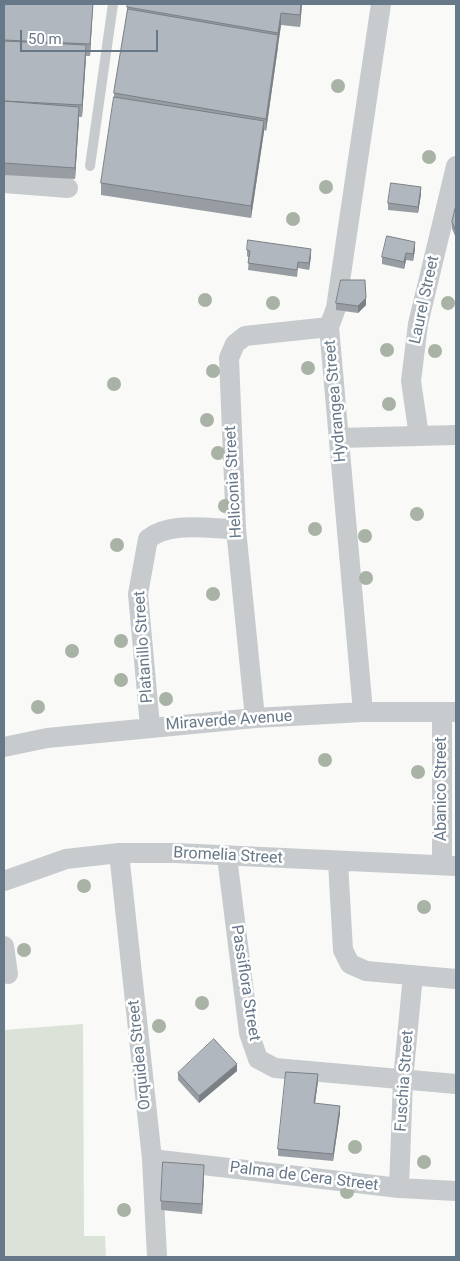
<!DOCTYPE html>
<style>
body{margin:0}
#map{position:relative;width:460px;height:1261px;overflow:hidden;background:#f9f9f7;font-family:Roboto,sans-serif}
canvas{display:block}
.frame{position:absolute;inset:0;border:5px solid #677889;pointer-events:none}
.scale{position:absolute;left:20px;top:30px;width:138px;height:22px;box-sizing:border-box;border:2px solid #677889;border-top:0;padding-left:6px;font-size:15px;line-height:18px;white-space:nowrap;color:#677889;-webkit-text-stroke:4px #fff;paint-order:stroke}
</style>
<div id="map">
<canvas width="460" height="1261"></canvas>
<div class="frame"></div>
<div class="scale">50 m</div>
</div>
<script>
const context = document.querySelector('canvas').getContext('2d');
context.lineJoin = 'round';
function fillPath(path, color) {
  context.fillStyle = color;
  context.fill(path, 'evenodd');
}
function strokePath(path, color, width, dash) {
  context.strokeStyle = color;
  context.lineWidth = width;
  context.lineCap = dash ? 'butt' : 'round';
  context.setLineDash(dash || []);
  context.stroke(path);
}
function label(font, color, halo, rows, align = 'center') {
  context.font = font + ' Roboto,sans-serif';
  context.lineWidth = 5;
  context.setLineDash([]);
  context.textBaseline = 'middle';
  context.strokeStyle = halo;
  context.fillStyle = color;
  for (const [text, x, y, turn = 0] of rows) {
    context.save();
    context.translate(x, y);
    context.rotate((+turn || 0) * Math.PI / 180);
    context.textAlign = isNaN(turn) ? turn : align;
    if (halo) context.strokeText(text, 0, 0);
    context.fillText(text, 0, 0);
    context.restore();
  }
}
fillPath(new Path2D(`
 M83,1024l1,212h21l1,21h-102v-227z`), '#dbe2d8');
strokePath(new Path2D(`
 M90,166l23,-162`), '#c7cbce', 10);
strokePath(new Path2D(`
 M4,183l64,5
 M419,436l-8,-55 7,-57 38,-158
 M339,438l117,-3
 M363,712l-34,-385 7,-19 45,-304
 M442,712v153
 M255,718l-19,-189 -7,-171 6,-14 10,-8 84,-9
 M150,726l-12,-132 10,-55c22,-18 61,-10 88,-10
 M4,747l43,-9 208,-20 108,-6h93
 M119,853l33,306 5,98
 M227,857l22,176 9,26 17,9 181,16
 M338,862l5,88 7,14 16,7 90,8
 M4,881l62,-22 53,-6h57l280,13
 M4,946l4,28
 M152,1159l247,29 57,3
 M399,1188l4,-108 10,-105`), '#c7cbce', 20);
context.fillStyle = '#a8b3a5';
for (const [x, y] of [
 [338,86],
 [429,157],
 [326,187],
 [293,219],
 [205,300],
 [273,303],
 [448,303],
 [387,350],
 [435,351],
 [308,368],
 [213,371],
 [114,384],
 [389,404],
 [207,420],
 [218,453],
 [225,506],
 [417,514],
 [315,529],
 [365,536],
 [117,545],
 [366,578],
 [213,594],
 [121,641],
 [72,651],
 [121,680],
 [166,699],
 [38,707],
 [325,760],
 [418,772],
 [84,886],
 [424,907],
 [24,950],
 [202,1003],
 [159,1026],
 [355,1147],
 [424,1162],
 [347,1192],
 [124,1210]
]) {
  context.beginPath();
  context.arc(x, y, 7, 0, 2 * Math.PI);
  context.fill();
}
fillPath(new Path2D(`
 M4,4h89l-3,52h-4l-4,61h-3l-4,62 -71,-4z
 M302,4l-2,23 -19,-2 -15,106 -2,-1 -13,88 -150,-23v-12l13,-83v-7l13,-80v-6z
 M421,194l-3,19 -30,-3v-7z
 M456,205v33l-4,-9v-7z
 M415,249l-2,12 -7,-1 -2,9 -22,-5v-7z
 M247,250l64,6 -2,14 -11,-2 -1,9 -49,-7 1,-12 -2,-2z
 M336,303l30,2 -8,8 -22,-3z
 M237,1071l-38,32 -21,-23v-7z
 M318,1081l-3,22 25,10 -7,48 -55,-5v-7z
 M204,1175l-2,39 -41,-4v-9z`), '#979da3');
fillPath(new Path2D(`
 M93,4l-3,52v-12z
 M301,4h1l-2,23v-12z
 M281,13v12l-3,20v-12z
 M278,35v12l-12,84v-12z
 M86,45v12l-4,60v-12z
 M79,107v12l-4,60v-11z
 M264,121v11l-13,86v-12z
 M421,187v7l-3,19v-6z
 M415,242v7l-2,12v-7z
 M311,249v7l-2,14v-7z
 M406,253v7l-2,9v-7z
 M366,298v7l-8,8v-7z
 M237,1064v7l-38,32v-7z
 M318,1074v7l-4,29v-7z
 M340,1106v7l-7,48v-7z
 M204,1165v10l-2,39v-10z`), '#7b8085');
const building = new Path2D(`
 M4,4h89l-3,40 -86,-4z
 M128,4h173l-1,11 -19,-2 -3,20 -151,-26z
 M128,9l150,26 -12,84 -152,-26z
 M4,41l82,4 -4,60 -78,-4z
 M114,97l150,24 -13,85 -150,-23z
 M4,101l75,6 -4,61 -71,-5z
 M391,183l30,4 -3,20 -30,-4z
 M456,205v26l-4,-9z
 M387,236l28,6 -2,12 -7,-1 -2,9 -22,-5z
 M248,240l63,9 -2,14 -11,-1 -1,8 -49,-7 2,-12 -3,-1z
 M341,280h24l1,18 -8,8 -22,-3z
 M214,1039l23,25 -38,32 -21,-23z
 M286,1072l32,2 -4,29 26,3 -7,48 -55,-5z
 M163,1162l41,3 -2,39 -41,-3z`);
fillPath(building, '#b0b7be');
strokePath(building, '#7b8085', 1);
label('16px', '#677889', '#fff', [
 ["Laurel Street",425,300,-78],
 ["Hydrangea Street",336,401,-95],
 ["Heliconia Street",234,482,-93],
 ["Platanillo Street",144,647,-94],
 ["Miraverde Avenue",229,721,-4],
 ["Abanico Street",442,789,-90],
 ["Bromelia Street",228,856,3],
 ["Passiflora Street",245,983,81],
 ["Orquidea Street",140,1055,-96],
 ["Fuschia Street",405,1081,-86],
 ["Palma de Cera Street",304,1177,7]
]);
</script>
